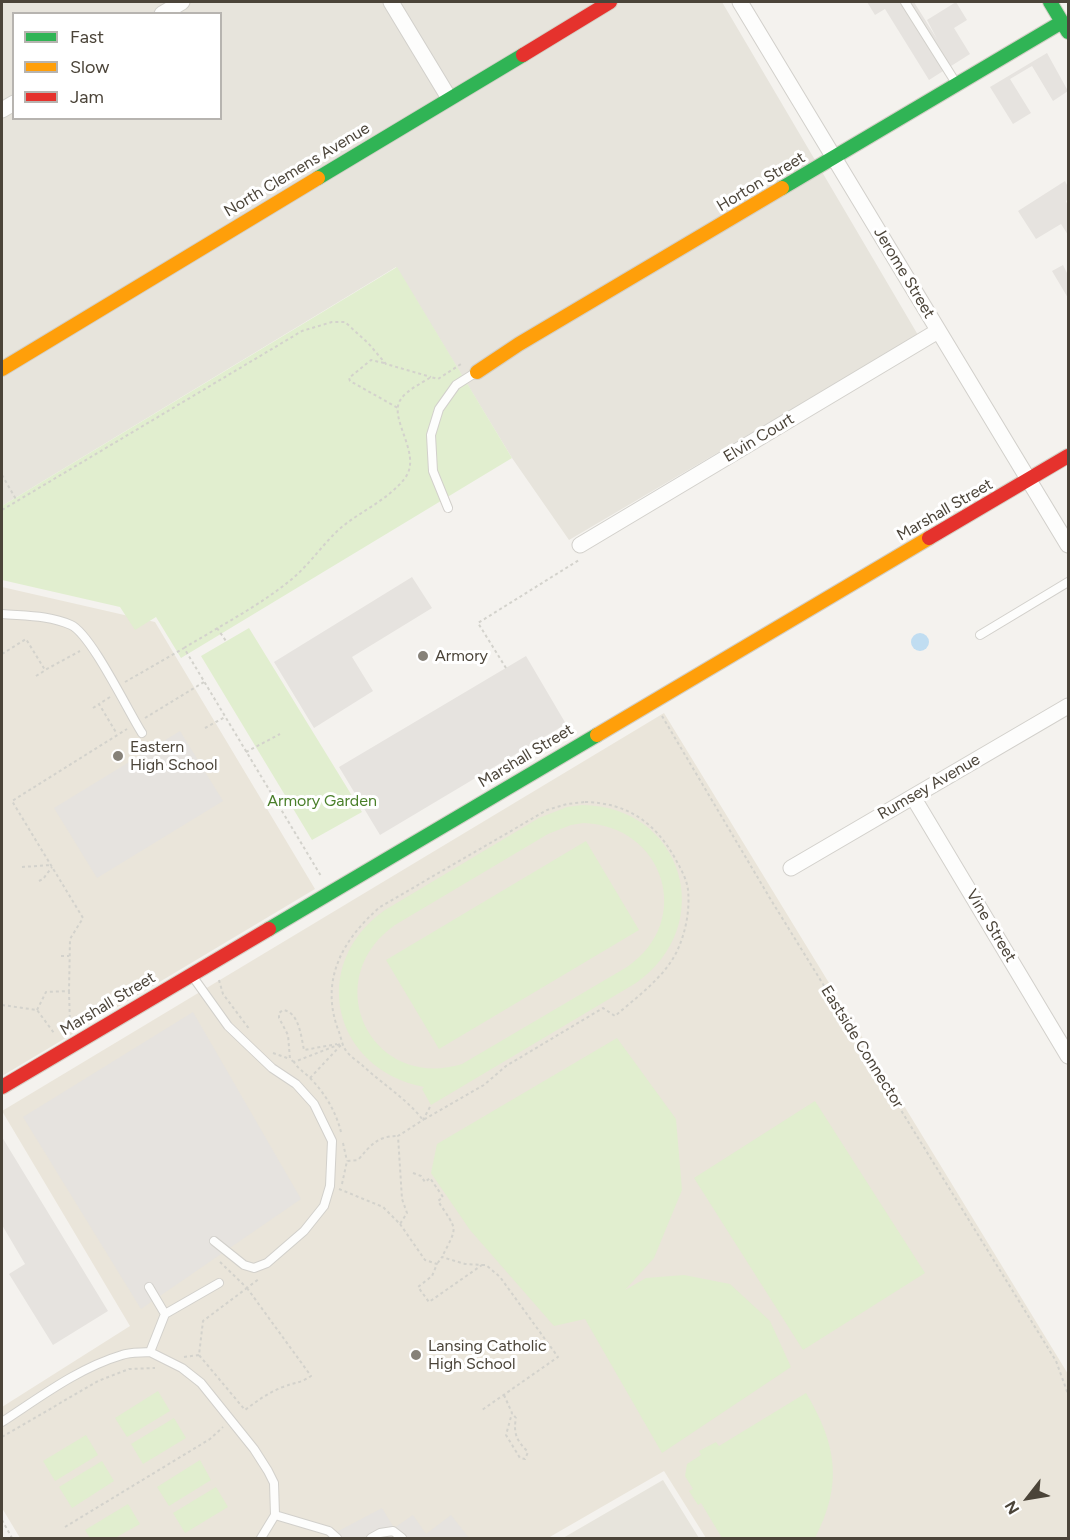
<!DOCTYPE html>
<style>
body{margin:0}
#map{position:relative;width:1070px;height:1540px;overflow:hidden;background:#f4f2ee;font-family:Figtree,sans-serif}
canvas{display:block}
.frame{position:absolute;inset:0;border:3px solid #4b4439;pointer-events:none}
.legend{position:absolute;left:12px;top:12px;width:210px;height:108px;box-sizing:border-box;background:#fff;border:2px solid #b7b4b0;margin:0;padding:8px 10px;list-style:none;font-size:18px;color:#4b4439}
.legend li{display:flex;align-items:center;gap:12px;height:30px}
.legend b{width:30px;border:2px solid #b7b4b0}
.north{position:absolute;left:998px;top:1468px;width:60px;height:60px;-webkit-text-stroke:4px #fff;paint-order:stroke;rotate:239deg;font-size:16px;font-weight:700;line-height:24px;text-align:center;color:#4b4439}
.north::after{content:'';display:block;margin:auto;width:21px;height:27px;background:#4b4439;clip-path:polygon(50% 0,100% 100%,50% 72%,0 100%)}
</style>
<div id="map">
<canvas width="1070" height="1540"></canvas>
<div class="frame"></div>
<ul class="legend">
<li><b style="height:8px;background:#30b455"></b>Fast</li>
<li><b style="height:8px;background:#ff9f0a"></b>Slow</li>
<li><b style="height:8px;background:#e5322d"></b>Jam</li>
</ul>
<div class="north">N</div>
</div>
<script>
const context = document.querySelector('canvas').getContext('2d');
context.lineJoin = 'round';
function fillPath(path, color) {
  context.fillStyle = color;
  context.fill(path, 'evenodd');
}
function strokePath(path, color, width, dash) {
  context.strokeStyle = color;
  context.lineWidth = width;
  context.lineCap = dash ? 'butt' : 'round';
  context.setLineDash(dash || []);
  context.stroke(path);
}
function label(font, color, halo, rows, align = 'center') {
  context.font = font + ' Figtree,sans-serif';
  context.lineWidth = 6;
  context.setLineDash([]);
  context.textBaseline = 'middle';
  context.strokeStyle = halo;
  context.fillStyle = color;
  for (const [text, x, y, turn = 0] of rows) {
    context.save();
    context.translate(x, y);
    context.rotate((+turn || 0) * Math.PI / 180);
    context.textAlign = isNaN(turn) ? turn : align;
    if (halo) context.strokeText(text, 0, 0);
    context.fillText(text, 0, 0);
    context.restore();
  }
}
fillPath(new Path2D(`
 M2,2h720l196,333 -349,205 -57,-82 -116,-191 -394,239zM14,14h206v104h-206z
 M663,1480l36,58h-136z`), '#e7e4dc');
fillPath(new Path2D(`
 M2,587l153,35 160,267 -313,187z
 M664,713l404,661v164h-362l-42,-67 -116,67h-528l-18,-30v-101l128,-81 -128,-215z`), '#eae5da');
fillPath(new Path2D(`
 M397,267l115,191 -331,200 -25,-41 -21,13 -15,-23 -118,-27v-74z
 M249,628l113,184 -50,28 -111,-184z
 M582,805c101,1 137,120 54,178l-205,122 -9,-16 2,-2c-92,-18 -116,-123 -39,-177l154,-92 28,-11zM583,823c81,2 112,98 44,144l-165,97c-91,28 -145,-84 -67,-139l153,-91 23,-9z
 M586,841l53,89 -200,119 -53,-89z
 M617,1038l59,81 6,71 -28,68 -29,32 21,-12 38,-3 46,9 40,37 21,46 -129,86 -77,-134 -31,7 -84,-96 -39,-57 6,-29z
 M815,1101l110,172 -122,77 -109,-172z
 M158,1391l12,20 -43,26 -12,-19z
 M806,1393c31,52 37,91 9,145h-93l-21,-35 -3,2 -9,-14 4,-2 -8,-13 2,-12 14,-9 -2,-4 17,-9 3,4z
 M174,1418l12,20 -43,26 -12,-20z
 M86,1435l12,20 -43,26 -12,-20z
 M200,1460l11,20 -42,26 -12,-19z
 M102,1461l12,20 -42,27 -13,-21z
 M216,1487l12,20 -43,26 -12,-20z
 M128,1504l12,20 -25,14h-25l-5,-8z`), '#e1eecf');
fillPath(new Path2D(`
 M867,2h47l23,37 -10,-19 29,-18 11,18 -13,8 16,26 -41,26 -44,-71 -10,6z
 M1047,53l21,38 -15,10 -21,-35 -22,13 21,34 -18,11 -23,-37z
 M1065,181l3,6v12l-2,2 2,5v29l-7,-11 -25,15 -18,-28z
 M1063,265l5,10v23l-16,-27z
 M412,577l20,31 -80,49 21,34 -59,37 -40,-66z
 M526,656l40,68 -186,111 -41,-68z
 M180,731l43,70 -126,77 -43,-70z
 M193,1012l108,187 -160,110 -118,-192z
 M2,1137l106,174 -55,34 -44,-71 16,-10 -23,-39z
 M382,1508l12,20 19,-13 13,19 25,-19 18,23h-144z`), '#e6e3df');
fillPath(new Path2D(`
 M911 642a9 9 0 1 1 18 0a9 9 0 1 1-18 0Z`), '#c0ddf1');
const lane = new Path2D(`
 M905,2l51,81
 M448,508l-15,-37 -2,-36 8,-26 17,-24 19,-12
 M2,614c22,2 47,1 69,11 20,9 57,86 71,108
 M980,635l88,-53
 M193,977l35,49 44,42 24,16 18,20 18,37 -2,45 -6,20 -20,25 -37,32 -13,5 -10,-3 -30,-24
 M149,1287l16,27
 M150,1352l32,16 19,15 53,66 14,22 6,12 1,32 -14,23
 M2,1422c37,-24 76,-54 120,-67 8,-3 19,-2 28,-3l15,-38 54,-31
 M275,1515l54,16 8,7
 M371,1538l9,-5 13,-2 9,7`);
const street = new Path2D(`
 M391,2l58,96
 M740,2l328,543
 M162,14l20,-12
 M2,110l12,-7
 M580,545l358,-214
 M913,797l155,259
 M791,868l277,-162`);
const fast = new Path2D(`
 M1050,2l18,30
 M318,178l205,-123
 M782,188l280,-166
 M269,929l328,-194`);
const slow = new Path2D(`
 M2,369l316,-191
 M477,372l42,-28 263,-156
 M597,735l332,-197`);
const jam = new Path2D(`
 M523,55l87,-53
 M929,538l139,-82
 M2,1087l267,-158`);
strokePath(lane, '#d2d0cb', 10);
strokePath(street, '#d2d0cb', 17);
strokePath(fast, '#d3cfc5', 16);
strokePath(slow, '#d3cfc5', 16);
strokePath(jam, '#d3cfc5', 16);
strokePath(new Path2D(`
 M384,363l-13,-3 -22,18 1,3 48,27
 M2,475l15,26
 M2,510l300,-179 30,-9h13l23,21 18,21 45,13
 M217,628l9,13
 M184,648c36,-22 75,-42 108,-69 19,-16 32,-37 51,-53 20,-16 46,-27 62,-48 18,-24 -18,-60 -4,-79 6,-9 21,-16 30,-22l7,2 23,-15
 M2,654l24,-15 19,31 35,-19
 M506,668l-28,-45 101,-63
 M36,676l8,-5
 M125,682l59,-34 137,228
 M110,697l-11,7 18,30
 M93,708l6,-4
 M662,716l109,184 285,461 12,33
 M145,718l59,-36
 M205,728l20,-11
 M246,752l34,-18
 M585,802c43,1 71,21 91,58 5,9 11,20 12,30 2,19 -2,41 -10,59 -12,27 -41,48 -63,67l-12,-8 -97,58 -22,19 -61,35c-17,-22 -41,-36 -61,-55 -6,-5 -14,-10 -17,-16 -3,-4 -4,-12 -6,-17 -20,-51 3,-92 41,-125l167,-97 20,-6z
 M22,867l29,-2
 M39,881l4,-2 9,-12
 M61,956h8
 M219,980l4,14 27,36
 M69,991l1,33
 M2,1005l35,5 17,23
 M37,1010l9,-18 23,-1 1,-52 13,-21 -71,-117 115,-72
 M273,1053l17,6
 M294,1062l-4,-3 -2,-24 -9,-17v-5l4,-3c16,2 18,26 21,40l33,-6
 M310,1078l31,-33
 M341,1132c-5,-20 -16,-39 -31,-54 -6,-6 -12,-9 -16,-16l49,-19
 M343,1143l4,18
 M413,1173l8,3 4,6 5,-4 13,19 -5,4c20,31 20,24 4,56
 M342,1184l5,-23 11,-1c13,-15 19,-24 40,-24
 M339,1189l44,18 17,17 7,-11 -5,-14 -4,-63 25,-16 8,-15
 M400,1224l25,36 12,4 -5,12 -14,11 11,15 53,-37 -17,-1 -23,-7 -5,7
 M220,1262l27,26 13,-10
 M482,1265h4l14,12 58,80 -76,53
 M247,1288l64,88c-12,8 -16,6 -28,11 -14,5 -26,14 -38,23l-46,-55 4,-34z
 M184,1357l15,-2
 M504,1395l8,18 -6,22 14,23 5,1 3,-7c-11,-11 -15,-18 -12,-34l-4,-5
 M2,1437l96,-56 31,-12 26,-1
 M2,1520l10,18
 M65,1527l145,-88 13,-12`), '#d3d2cc', 2, [3, 3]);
strokePath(lane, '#fdfdfc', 8);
strokePath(street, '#fdfdfc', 15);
strokePath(fast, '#30b455', 14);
strokePath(slow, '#ff9f0a', 14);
strokePath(jam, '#e5322d', 14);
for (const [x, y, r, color] of [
 [423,656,6,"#868178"],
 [118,756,6,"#868178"],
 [416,1355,6,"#868178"]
]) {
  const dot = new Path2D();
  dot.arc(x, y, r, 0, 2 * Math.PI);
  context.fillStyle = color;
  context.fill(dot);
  strokePath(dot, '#fff', 2);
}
label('16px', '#4b4439', '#fff', [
 ["North Clemens Avenue",297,170,-31],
 ["Horton Street",761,182,-31],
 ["Jerome Street",904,273,59],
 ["Elvin Court",759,438,-31],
 ["Marshall Street",945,510,-30],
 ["Marshall Street",526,756,-31],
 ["Rumsey Avenue",929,787,-30],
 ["Vine Street",991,926,59],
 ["Marshall Street",108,1004,-31],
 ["Eastside Connector",862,1047,58]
]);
label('16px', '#4b4439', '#fff', [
 ["Armory",435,656],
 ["Eastern",130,747],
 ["High School",130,765],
 ["Lansing Catholic",428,1346],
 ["High School",428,1364]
], 'left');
label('16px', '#4a7f2a', '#fff', [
 ["Armory Garden",322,801]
]);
</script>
